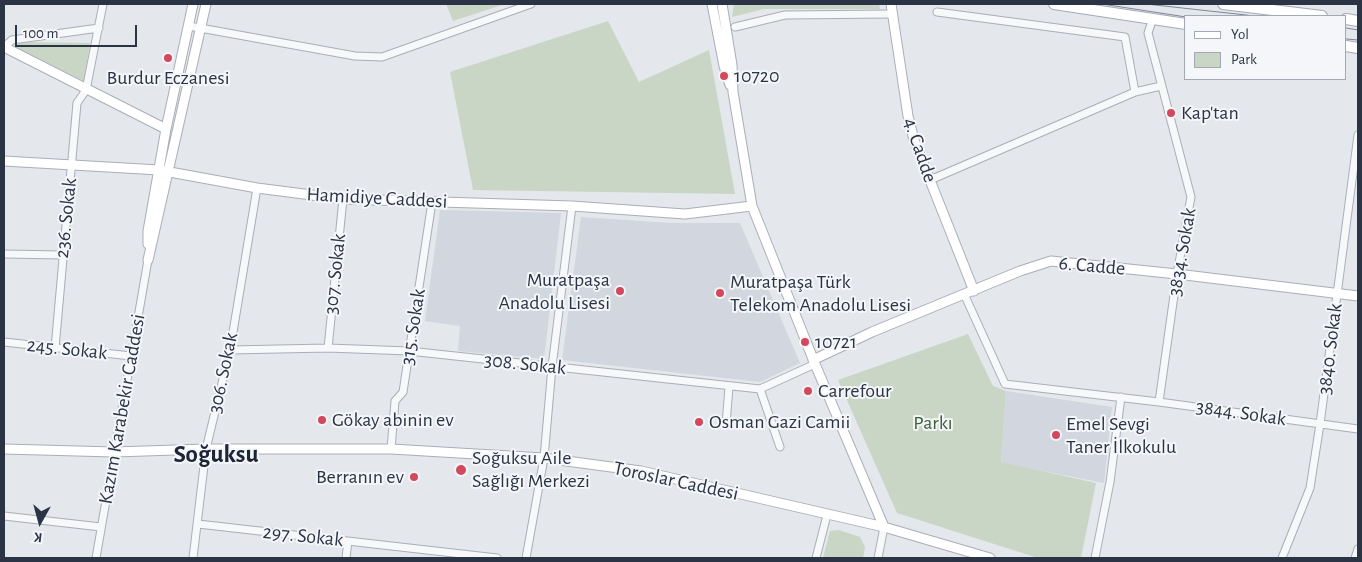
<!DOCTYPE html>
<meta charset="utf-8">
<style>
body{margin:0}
#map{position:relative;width:1362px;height:562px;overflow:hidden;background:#e4e7ec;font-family:"Alegreya Sans",sans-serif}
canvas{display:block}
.frame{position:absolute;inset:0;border:5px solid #2b3445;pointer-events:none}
.legend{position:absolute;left:1184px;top:15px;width:162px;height:65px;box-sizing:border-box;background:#f4f6f9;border:1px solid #a4a8b1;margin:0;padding:6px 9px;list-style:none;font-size:15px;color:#2b3445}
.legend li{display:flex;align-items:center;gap:10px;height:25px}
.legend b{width:25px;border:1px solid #a4a8b1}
.north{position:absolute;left:15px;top:497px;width:50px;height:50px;-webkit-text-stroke:4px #f4f6f9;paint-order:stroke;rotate:187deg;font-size:14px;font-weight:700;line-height:20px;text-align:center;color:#2b3445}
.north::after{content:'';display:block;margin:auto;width:18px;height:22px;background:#2b3445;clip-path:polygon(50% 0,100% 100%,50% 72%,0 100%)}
.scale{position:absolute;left:15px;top:25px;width:122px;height:22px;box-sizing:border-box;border:2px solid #2b3445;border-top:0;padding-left:6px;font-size:15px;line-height:18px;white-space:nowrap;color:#2b3445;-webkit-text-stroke:4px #f4f6f9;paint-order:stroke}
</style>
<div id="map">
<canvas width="1362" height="562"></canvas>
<div class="frame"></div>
<ul class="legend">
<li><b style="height:6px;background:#fff"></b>Yol</li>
<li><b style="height:14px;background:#c9d6c5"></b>Park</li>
</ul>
<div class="north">K</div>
<div class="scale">100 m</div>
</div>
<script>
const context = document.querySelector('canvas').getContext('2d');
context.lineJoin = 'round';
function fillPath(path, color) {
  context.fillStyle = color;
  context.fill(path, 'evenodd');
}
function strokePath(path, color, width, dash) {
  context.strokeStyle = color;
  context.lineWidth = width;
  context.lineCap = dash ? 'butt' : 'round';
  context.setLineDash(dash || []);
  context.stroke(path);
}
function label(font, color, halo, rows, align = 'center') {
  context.font = font + ' "Alegreya Sans",sans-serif';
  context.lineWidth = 4;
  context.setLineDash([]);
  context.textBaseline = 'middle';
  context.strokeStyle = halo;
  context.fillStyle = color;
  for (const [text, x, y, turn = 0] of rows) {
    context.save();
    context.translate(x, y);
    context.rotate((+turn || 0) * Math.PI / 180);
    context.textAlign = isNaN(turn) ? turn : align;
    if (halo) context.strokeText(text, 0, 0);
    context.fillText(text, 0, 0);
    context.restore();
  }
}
fillPath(new Path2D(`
 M440,210l121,3 -17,146 -86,-8 2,-25 -35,-5z
 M581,217l90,6h69l60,140 -40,19 -198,-22z
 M1006,391l106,16 -8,76 -103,-20z`), '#d2d6de');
fillPath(new Path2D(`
 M446,4h59l-52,17z
 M734,4h145l1,5h-116l-32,8z
 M608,21l31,61 70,-32 26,144 -262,-4 -23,-118z
 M19,42l71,1 -6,38 -68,-34z
 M968,334l25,52 13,5 -5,71 95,21 -15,75h-43l-141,-45 -59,-133z
 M839,530l21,7 5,10 -2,11h-40l7,-27z`), '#c9d6c5');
const street = new Path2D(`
 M937,12l188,25 10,55
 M1153,18l-5,15 43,164 -14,77 -18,128
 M189,26l166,30 27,1 149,-53
 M735,27l50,-12 107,-1
 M4,47l8,-7 87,-12
 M930,180l205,-88 26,-6
 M4,254l58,1
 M965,296l40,88 154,18 199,27
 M4,342l127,14
 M55,348l22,-245 9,-13 17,-86
 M328,348l15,-149
 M230,350l98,-2 81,3 351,38 55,-25
 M760,389l20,58
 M726,424l3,-37
 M391,449l4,-48 8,-9 29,-190
 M4,516l97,11
 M198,524l299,34
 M96,558l52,-298
 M193,558l13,-109 24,-99 27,-162
 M346,558l2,-17
 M526,558l18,-100 8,-91 20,-161
 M816,558l11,-43
 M878,558l6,-31
 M1095,558l15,-76 11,-85
 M1282,558l28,-70 10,-64 38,-289
 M1355,558l3,-9`);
const secondary = new Path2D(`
 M712,4l12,62 6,19
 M722,4l10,61 1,27 19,114 63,158 69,163
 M891,4l17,112 6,24 60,151
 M4,47l162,82
 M4,161l155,9 98,18 86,11 229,7 113,8 67,-8
 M148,244v-13l18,-102 27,-125
 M148,260l58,-256
 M813,360l59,-28 148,-61 31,-10 126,13 181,22
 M4,449l110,3 92,-3h185l153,9 97,13 243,56 106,31`);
const primary = new Path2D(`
 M1054,4l132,20
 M1223,4l99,12
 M1346,19l12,2
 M1346,46l12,2`);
strokePath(street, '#a9aeb7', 9);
strokePath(secondary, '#a9aeb7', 11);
strokePath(primary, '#a3abb8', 12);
strokePath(street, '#f7f8fa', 7);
strokePath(secondary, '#fff', 9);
strokePath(primary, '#fff', 10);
strokePath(new Path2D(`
 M1102,4l84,13
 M1146,4l109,12
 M1346,28l12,2
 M1346,39l12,1`), '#7d8696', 1);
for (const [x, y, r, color] of [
 [168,58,5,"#d1495b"],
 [724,76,5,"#d1495b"],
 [1171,113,5,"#d1495b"],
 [620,291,5,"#d1495b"],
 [720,293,5,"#d1495b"],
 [805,342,5,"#d1495b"],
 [808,391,5,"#d1495b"],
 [322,420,5,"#d1495b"],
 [699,422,5,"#d1495b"],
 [1056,435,5,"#d1495b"],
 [461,470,6,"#d1495b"],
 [414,477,5,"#d1495b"]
]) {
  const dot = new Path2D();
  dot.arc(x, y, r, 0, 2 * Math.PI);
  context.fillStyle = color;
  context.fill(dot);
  strokePath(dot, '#f4f6f9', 2);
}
label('20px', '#2b3445', '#f4f6f9', [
 ["10720",734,76],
 ["Burdur Eczanesi",168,78,"center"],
 ["Kap'tan",1181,113],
 ["Muratpaşa",610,280,"right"],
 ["Anadolu Lisesi",610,303,"right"],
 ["Muratpaşa Türk",730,282],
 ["Telekom Anadolu Lisesi",730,305],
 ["10721",815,342],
 ["Carrefour",818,391],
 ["Gökay abinin ev",332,420],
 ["Osman Gazi Camii",709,422],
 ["Emel Sevgi",1066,424],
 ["Taner İlkokulu",1066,447],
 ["Soğuksu Aile",472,458],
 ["Sağlığı Merkezi",472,481],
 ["Berranın ev",404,477,"right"]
], 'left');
label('20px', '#2b3445', '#f4f6f9', [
 ["4. Cadde",920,150,71],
 ["Hamidiye Caddesi",377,198,3],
 ["236. Sokak",66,218,-84],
 ["3834. Sokak",1182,252,-80],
 ["6. Cadde",1092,266,5],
 ["307. Sokak",335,274,-84],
 ["315. Sokak",413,327,-81],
 ["245. Sokak",67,349,6],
 ["3840. Sokak",1330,349,-83],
 ["308. Sokak",525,364,6],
 ["306. Sokak",223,373,-78],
 ["Kazım Karabekir Caddesi",122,409,-80],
 ["3844. Sokak",1241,413,8],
 ["Toroslar Caddesi",676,481,12],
 ["297. Sokak",303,536,6]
]);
label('20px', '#3f6138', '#f4f6f9', [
 ["Parkı",933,423]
]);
label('bold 25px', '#1d2536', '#f4f6f9', [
 ["Soğuksu",216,454]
]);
</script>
